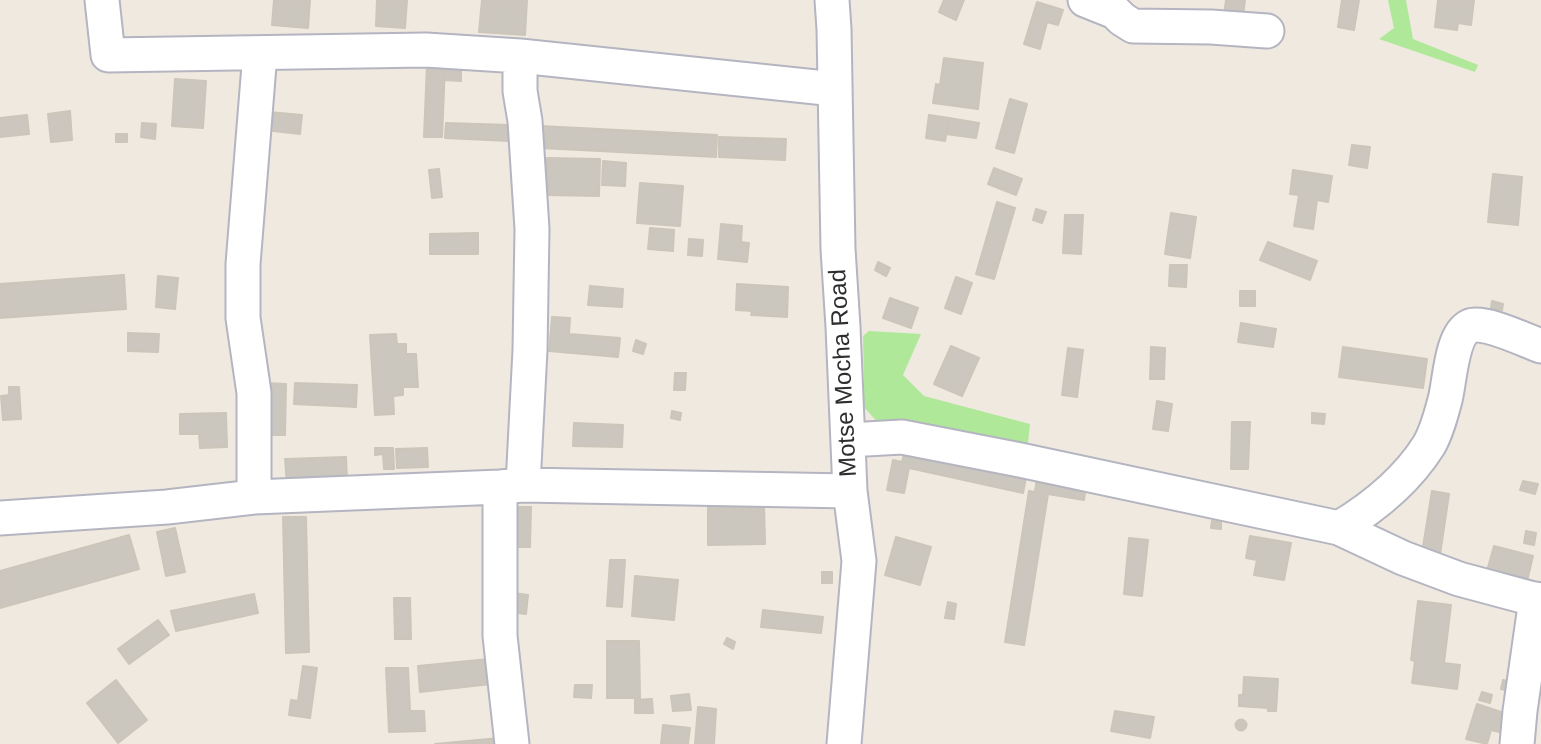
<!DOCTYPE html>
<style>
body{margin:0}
canvas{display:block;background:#efe9e0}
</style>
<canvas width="1541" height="744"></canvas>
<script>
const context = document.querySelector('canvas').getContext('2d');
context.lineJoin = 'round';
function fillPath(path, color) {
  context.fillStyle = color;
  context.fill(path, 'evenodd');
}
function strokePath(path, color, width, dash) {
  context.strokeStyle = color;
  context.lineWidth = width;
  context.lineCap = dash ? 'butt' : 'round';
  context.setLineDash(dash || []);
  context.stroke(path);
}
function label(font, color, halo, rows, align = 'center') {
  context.font = font + ' Arial,sans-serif';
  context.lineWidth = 5;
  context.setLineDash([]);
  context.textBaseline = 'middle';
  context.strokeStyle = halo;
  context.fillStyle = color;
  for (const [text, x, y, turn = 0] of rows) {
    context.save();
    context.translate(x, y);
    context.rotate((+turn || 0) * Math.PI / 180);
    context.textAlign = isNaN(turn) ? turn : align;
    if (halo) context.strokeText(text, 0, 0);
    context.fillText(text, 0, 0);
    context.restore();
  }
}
fillPath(new Path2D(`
 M1388,0h18l7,39 65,26 -3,7 -96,-33 15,-11z
 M869,331l52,3 -18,41 21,21 106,28 -3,28 -142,-22 -27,-29 6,-16 -1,-49z`), '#b0e89a');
const building = new Path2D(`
 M274,0h36l-2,28 -36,-3z
 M377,0h30l-2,28 -29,-2z
 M482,0h45l-2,35 -46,-3z
 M944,0h20l-8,20 -17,-8z
 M1226,0h19l-2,17 -19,-2z
 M1342,0h17l-5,30 -16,-3z
 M1438,0h36l-3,25 -13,-2 -1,7 -22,-3z
 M1037,2l26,8 -5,15 -11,-3 -7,27 -16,-5z
 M944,58l39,5 -5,46 -45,-6 3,-19 4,1z
 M427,64l18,1 -3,72h-18z
 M445,65h16v16l-17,-1z
 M175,79l31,2 -3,47 -31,-2z
 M1010,99l17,5 -13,49 -18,-5z
 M70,111l2,29 -21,2 -3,-28z
 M258,111l44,4 -2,19 -44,-5z
 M27,115l2,19 -29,3v-19z
 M929,115l20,3 -4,23 -19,-3z
 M949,118l30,5 -3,15 -30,-4z
 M142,123l14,1 -1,15 -14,-2z
 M446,123l63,2v16l-64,-3z
 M540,126l177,9 -1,22 -176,-9z
 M116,134h11v8h-11z
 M719,137l67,2 -1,21 -66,-3z
 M1352,145l18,2 -3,21 -18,-3z
 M547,158l53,1 -1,37 -53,-1z
 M603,161l23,2 -1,23 -23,-1z
 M994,168l28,11 -6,16 -28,-11z
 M439,169l3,28 -10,1 -3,-28z
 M1293,170l39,6 -4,26 -11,-2 -4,29 -19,-3 5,-31 -9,-1z
 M1493,174l29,3 -4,48 -30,-3z
 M640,183l43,3 -3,40 -43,-3z
 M997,202l18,6 -21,71 -18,-5z
 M1036,209l10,3 -4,11 -9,-3z
 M1171,213l25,4 -6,41 -25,-4z
 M1065,215h18l-2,39 -18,-1z
 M721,224l21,2 -1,16 8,1 -2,19 -29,-3z
 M650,228l24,2 -1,21 -25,-2z
 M478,233v21h-48v-20z
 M689,239l14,1 -1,16 -14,-1z
 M1268,242l49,19 -7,19 -50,-20z
 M878,262l12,6 -4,8 -11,-6z
 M1170,265h17l-1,22 -17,-1z
 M124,275l2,34 -126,9v-34z
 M158,276l20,2 -3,31 -19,-2z
 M956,277l16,6 -11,31 -16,-6z
 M737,284l51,3 -1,30 -36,-2 1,-4 -16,-1z
 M590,286l33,3 -1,18 -34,-2z
 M1240,291h15v15h-15z
 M890,298l28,10 -7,20 -28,-10z
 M1492,301l11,3 -1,6 -11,-2z
 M552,317l18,1 -1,16 51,4 -2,19 -69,-6z
 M1241,323l35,6 -3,18 -35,-5z
 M128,333l31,1 -1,18 -30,-1z
 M396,334l1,10h9v10h10l2,33h-15v8l-10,1 1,18 -19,1 -5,-80z
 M636,340l10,4 -3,10 -10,-3z
 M951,346l28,12 -17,38 -28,-12z
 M1151,347l14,1 -1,31h-14z
 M1343,347l84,12 -4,29 -84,-11z
 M1068,348l15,2 -6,47 -15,-2z
 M675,373h11l-1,17h-11z
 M265,383l21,1 -1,51h-20z
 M295,383l62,2 -1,22 -62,-3z
 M9,387h10l2,32 -18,1 -2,-24 8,-1z
 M1157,401l15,3 -4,27 -15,-2z
 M672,411l9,2 -1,7 -9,-2z
 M226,413l1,34 -27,1 -1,-14h-19v-20z
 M1312,413l13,1 -1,10 -12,-1z
 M1232,422h18l-2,47h-17z
 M574,423l49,2 -1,22 -49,-1z
 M906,445l121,27 -4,21 -114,-25 -5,25 -17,-3 6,-30 9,2z
 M375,448h18l1,21h-10l-1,-15 -8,1z
 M427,448l1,19 -31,1 -1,-19z
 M346,457l1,24 -60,3 -2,-25z
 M1038,470l49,8 -3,22 -36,-6 -24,151 -19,-3 24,-151 6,1z
 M1523,481l15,3 -3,10 -15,-4z
 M1432,491l17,3 -9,61 -18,-2z
 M764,504l1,40 -57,1v-40z
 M511,507h20l-1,40h-19z
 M283,517h23l3,135 -23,1z
 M1212,521l9,1v7l-10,-1z
 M175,528l10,44 -19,4 -9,-44z
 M1526,531l10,2 -2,12 -10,-2z
 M129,535l10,34 -139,39v-37z
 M1250,536l41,7 -7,37 -30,-5 3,-15 -11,-2z
 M896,537l35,10 -11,38 -35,-10z
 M1129,538l19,2 -6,56 -18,-2z
 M1494,546l39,10 -6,25 -40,-10z
 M610,560h15l-3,47 -15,-1z
 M822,572h10v11h-10z
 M635,576l43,4 -4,40 -42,-4z
 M513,593l15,2 -2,19 -15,-2z
 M254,594l4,19 -82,18 -5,-20z
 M394,598h16l1,41h-16z
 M1418,601l33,4 -7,58 16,2 -3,24 -45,-6 3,-22 -4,-1z
 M948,602l8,2 -2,15 -9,-1z
 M763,610l60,7 -2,16 -60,-6z
 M158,620l11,15 -40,29 -11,-15z
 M727,638l8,4 -2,7 -9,-5z
 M607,641h32l1,57h-33z
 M489,659l2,25 -71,8 -2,-26z
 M303,666l14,2 -7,50 -21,-3 2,-15 7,1z
 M386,668h22l2,43h14l1,20 -36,1z
 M1244,677l34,2 -2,32h-8v-3l-29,-2v-11h4z
 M116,680l31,40 -29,23 -31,-40z
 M1503,680l8,2 -2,9 -8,-2z
 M575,685h17l-1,13 -17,-1z
 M1482,692l10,3 -2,8 -11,-3z
 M689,694l2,16 -18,1 -2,-15z
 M652,699l1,14h-18v-13z
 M1477,704l33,11 -7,18 -12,-3 -4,14 -21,-5z
 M698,707l18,2 -2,35h-19z
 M1115,711l39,6 -4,21 -39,-7z
 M1235.5 725a5.5 5.5 0 1 1 11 0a5.5 5.5 0 1 1-11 0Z
 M663,725l27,3 -2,16h-27z
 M499,738l1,6h-65z`);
fillPath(building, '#cbc7be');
strokePath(building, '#cbc6b9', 2);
const minor = new Path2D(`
 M102,0l6,55 318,-5 94,6 315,33
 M832,0l2,29 4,220 5,78 7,164 9,70 -15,183
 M1085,0l30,12 7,7 11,7 78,1 56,4
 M260,53l-17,211v54l11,75v104l246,-10 23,-2 327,6
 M520,56v35l5,30 7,108 -2,121 -7,135
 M848,440l54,-3 118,23 319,68c35,-21 68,-48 90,-83 8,-14 12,-30 16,-45 5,-19 6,-65 25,-74 13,-6 57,15 71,20
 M500,487v149l12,108
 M0,518l167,-11 87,-10
 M1339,528l64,30 56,21 82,22
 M1517,744l3,-33 16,-112`);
strokePath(minor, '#b4b5c1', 37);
strokePath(minor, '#fff', 33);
label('24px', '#2e2e2e', '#fff', [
 ["Motse Mocha Road",844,373,-93]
]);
</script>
